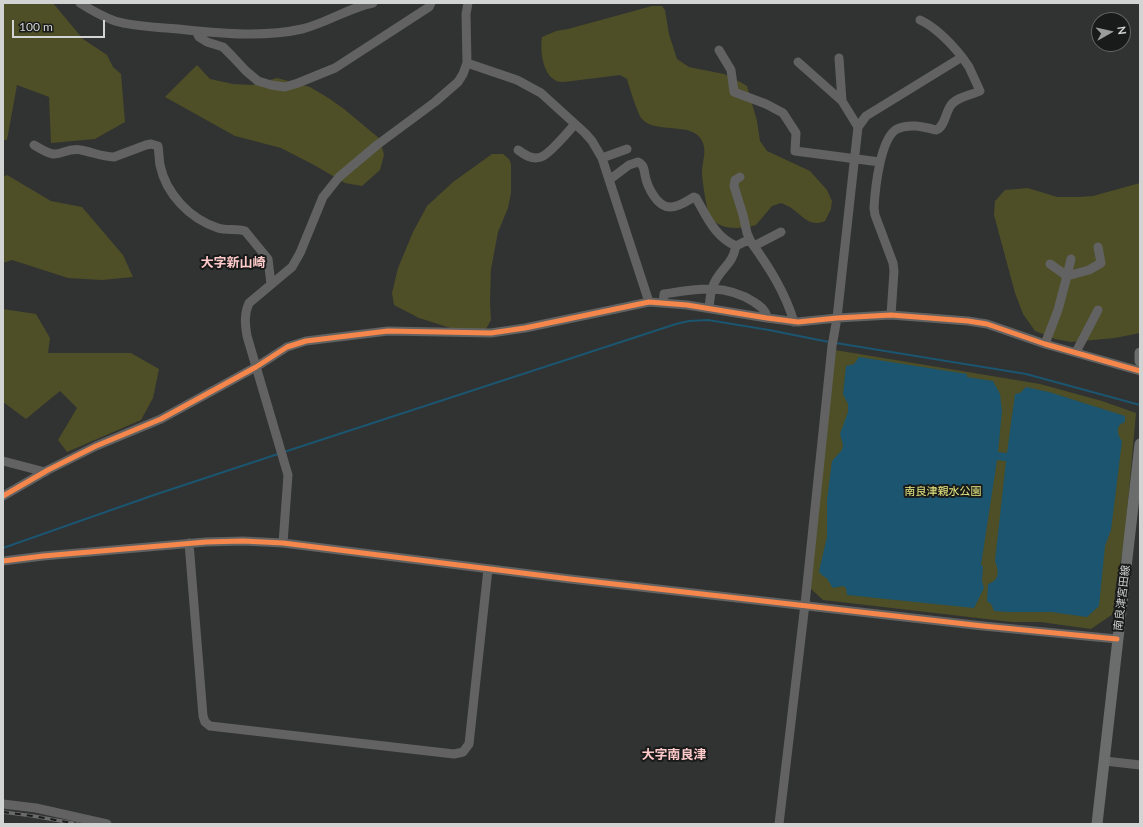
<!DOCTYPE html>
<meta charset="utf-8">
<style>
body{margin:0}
#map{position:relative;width:1143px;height:827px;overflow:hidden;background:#313232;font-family:Lato,sans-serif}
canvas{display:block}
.frame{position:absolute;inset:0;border:4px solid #d2d3d3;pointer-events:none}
.north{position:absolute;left:1091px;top:12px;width:40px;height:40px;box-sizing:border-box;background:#191a1a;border:1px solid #636464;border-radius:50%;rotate:82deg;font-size:11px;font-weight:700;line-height:16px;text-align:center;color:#d2d3d3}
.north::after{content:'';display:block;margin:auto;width:14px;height:18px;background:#9a9b9b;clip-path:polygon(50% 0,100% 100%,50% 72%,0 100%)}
.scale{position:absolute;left:12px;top:20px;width:93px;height:18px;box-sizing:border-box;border:2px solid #d2d3d3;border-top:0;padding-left:5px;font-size:12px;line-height:14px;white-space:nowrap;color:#d2d3d3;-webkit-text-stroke:3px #191a1a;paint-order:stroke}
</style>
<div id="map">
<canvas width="1143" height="827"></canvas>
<div class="frame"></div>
<div class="north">N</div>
<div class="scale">100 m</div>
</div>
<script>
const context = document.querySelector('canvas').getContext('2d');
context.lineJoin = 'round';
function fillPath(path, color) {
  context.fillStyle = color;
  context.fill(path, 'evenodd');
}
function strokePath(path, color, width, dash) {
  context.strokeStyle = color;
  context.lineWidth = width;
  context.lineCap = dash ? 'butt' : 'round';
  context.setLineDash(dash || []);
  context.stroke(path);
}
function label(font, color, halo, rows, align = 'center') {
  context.font = font + ' Lato,"Noto Sans JP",sans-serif';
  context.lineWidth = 4;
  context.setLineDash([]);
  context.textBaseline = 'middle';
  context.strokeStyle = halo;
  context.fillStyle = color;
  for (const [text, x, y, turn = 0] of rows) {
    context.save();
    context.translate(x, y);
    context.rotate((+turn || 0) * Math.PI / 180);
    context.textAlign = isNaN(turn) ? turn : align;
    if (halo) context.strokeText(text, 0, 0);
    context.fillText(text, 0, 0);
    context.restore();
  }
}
fillPath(new Path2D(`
 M3,3h50l30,36 24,16 6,12 8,7 4,48 -30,17 -44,4 -2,-46 -32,-12 -10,55h-4z
 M652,6h10l3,4 4,24 8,25 12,8 35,7 18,9 5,3 10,35 3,20 7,10 43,20 17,19 5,11 -1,8 -6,12c-16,7 -23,-6 -35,-14 -3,-1 -6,-3 -9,-4l-9,3 -16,19c-14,4 -36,6 -46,-8 -3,-5 -8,-37 -8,-45 0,-11 6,-22 -1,-33 -10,-17 -46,-5 -59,-20 -4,-4 -13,-33 -15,-40l-7,-4 -56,7c-2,0 -7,0 -9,-2 -13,-7 -15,-31 -13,-43l14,-6 12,-2z
 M197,65l13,14 23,5 19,1 25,-7 33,9 20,12 14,10 36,30 4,16 -4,15 -18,16 -17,-3 -31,-18 -33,-17 -46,-12 -70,-39z
 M492,154h11l6,5 2,5v29l-3,15 -10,24 -7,37 -1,33 1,18 -5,9 -29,1 -38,-12 -25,-13 -2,-12 6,-25 15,-36 14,-26 26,-24z
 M7,175l44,26 31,6 41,48 10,22 -31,3 -34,-2 -56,-18 -9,3v-86z
 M1140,183v150l-25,5 -44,4 -16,-3 -20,-8 -12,-17 -8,-21 -21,-78 1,-14 10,-11 23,-2 29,9h22l14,-1z
 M3,309l33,5 14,24 -2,15h83l28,16 -6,29 -12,22 -74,32 -9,-12 19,-32 -17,-17 -34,28 -23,-17z
 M835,350l205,34 62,17 34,12 -12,132 -8,39 -3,30 -22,15 -51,-7h-28l-189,-22 -13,-12z`), '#4e4f26');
fillPath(new Path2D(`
 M859,357l108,17v3l26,4 7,13 2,17 -4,41 9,1 8,-59 5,-1 6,-6 23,5 76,24v6c-10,3 -8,12 -3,19l-11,89 -6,16 -6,60 -12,11 -36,-5h-42l-15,-1 -3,-7 -4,-3 1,-17c12,-4 11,-12 7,-23l11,-100 -9,-1 -16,105 2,1 -1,15 2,7 -10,20 -127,-13 -1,-7 -3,-2 -10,2c-2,-2 -3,-5 -5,-8 -3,-4 -7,-4 -9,-9l8,-34v-38l5,-38 10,-11 1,-5 -3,-11 8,-22v-8l-5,-10 3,-28 8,-2z`), '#1b556f');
strokePath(new Path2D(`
 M836,343l190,31 114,31
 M284,452l392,-128 13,-3 19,-1 61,10 60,12
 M3,548l151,-53 124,-41`), '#1b556f', 2);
strokePath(new Path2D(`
 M80,3c11,7 23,14 35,18 20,6 43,6 63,8 41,4 84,9 124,0 25,-6 48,-22 71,-26
 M196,31l3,6 8,5 16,5 9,9 14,15 12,10 13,4 14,2 13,-4 37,-15 94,-61 2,-4
 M719,50l12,20 3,22 32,12 17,9 13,20 -1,18 85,11
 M839,58l3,43
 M798,62l44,39 16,26
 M467,63l50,17 24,13 44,40 7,8 10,17 47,144
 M34,145c5,3 13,8 19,9 9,1 16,-7 28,-4 11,2 21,7 33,7l32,-12 5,-1 7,2c1,6 1,13 2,19 6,29 30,54 58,63 9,3 18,0 27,3l23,28 3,25
 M518,150c7,5 14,10 23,7 7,-2 28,-26 34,-33
 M602,158l25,-9
 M740,177l-5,3 -1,6 9,29 4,18 4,9
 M609,180l20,-15 9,-3c6,3 6,7 7,13 2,11 12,33 26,32 8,0 16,-6 23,-10l2,1c11,19 19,39 40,48l10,-5 5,1c18,25 34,50 43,80
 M754,246l27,-14
 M1050,264l17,12 4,-17
 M663,303l1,-9c32,-5 60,-11 90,8 7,5 12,8 13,16
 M709,308c1,-10 2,-21 8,-30 9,-14 15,-14 19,-32
 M891,315l3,-44 -1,-8 -18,-48 -1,-7c1,-18 6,-70 23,-79 12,-6 27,-2 39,1 9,-3 9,-17 15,-25 6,-8 20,-10 29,-14l-11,-24 -7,-10
 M1045,344l13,-34 9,-34 22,-6 12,-7 -3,-16
 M1076,352l22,-42
 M3,461l42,11
 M3,496l45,-26 48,-24 65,-27 95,-52 31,-20 19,-6 82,-10 103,2 34,-5 124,-26 38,3 80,13 31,4 39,-4 54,-3 77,6 19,3 58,20 95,27
 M189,543l14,173 2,6 5,4 244,28 9,-2 6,-8 19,-175
 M283,543l5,-68 -41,-139c-2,-12 -3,-22 2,-33l43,-36 8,-14 23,-56 16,-20 38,-32 58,-43 23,-20 5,-8 4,-11 -1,-49 2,-11
 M3,561l40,-5 163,-14 37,-1 40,2 287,36 413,47 134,13
 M1105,761l35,4
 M3,804l33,4 71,16
 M779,824l26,-220 27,-258 5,-28 21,-191 8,-11 96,-59c-12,-15 -25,-29 -42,-37`), '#626262', 9);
strokePath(new Path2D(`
 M1140,353v8
 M1097,824l43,-380`), '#6b6c6c', 11);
const rail = new Path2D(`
 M3,812l30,4 45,8`);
strokePath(rail, '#6b6b6b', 3.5);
strokePath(rail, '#191a1a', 2, [6]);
strokePath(new Path2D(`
 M3,496l45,-26 48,-24 65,-27 95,-52 31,-20 19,-6 82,-10 103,2 34,-5 124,-26 38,3 80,13 31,4 39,-4 54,-3 77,6 19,3 58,20 95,27
 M3,561l40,-5 163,-14 37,-1 40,2 287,36 413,47 134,13`), '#f5874c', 5);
label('11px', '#e7e981', '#191a1a', [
 ["南良津親水公園",943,491]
]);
label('11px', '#d2d3d3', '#191a1a', [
 ["南良津宮田線",1122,598,-83]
]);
label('bold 13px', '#ffcaca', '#191a1a', [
 ["大字新山崎",233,263],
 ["大字南良津",674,755]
]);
</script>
